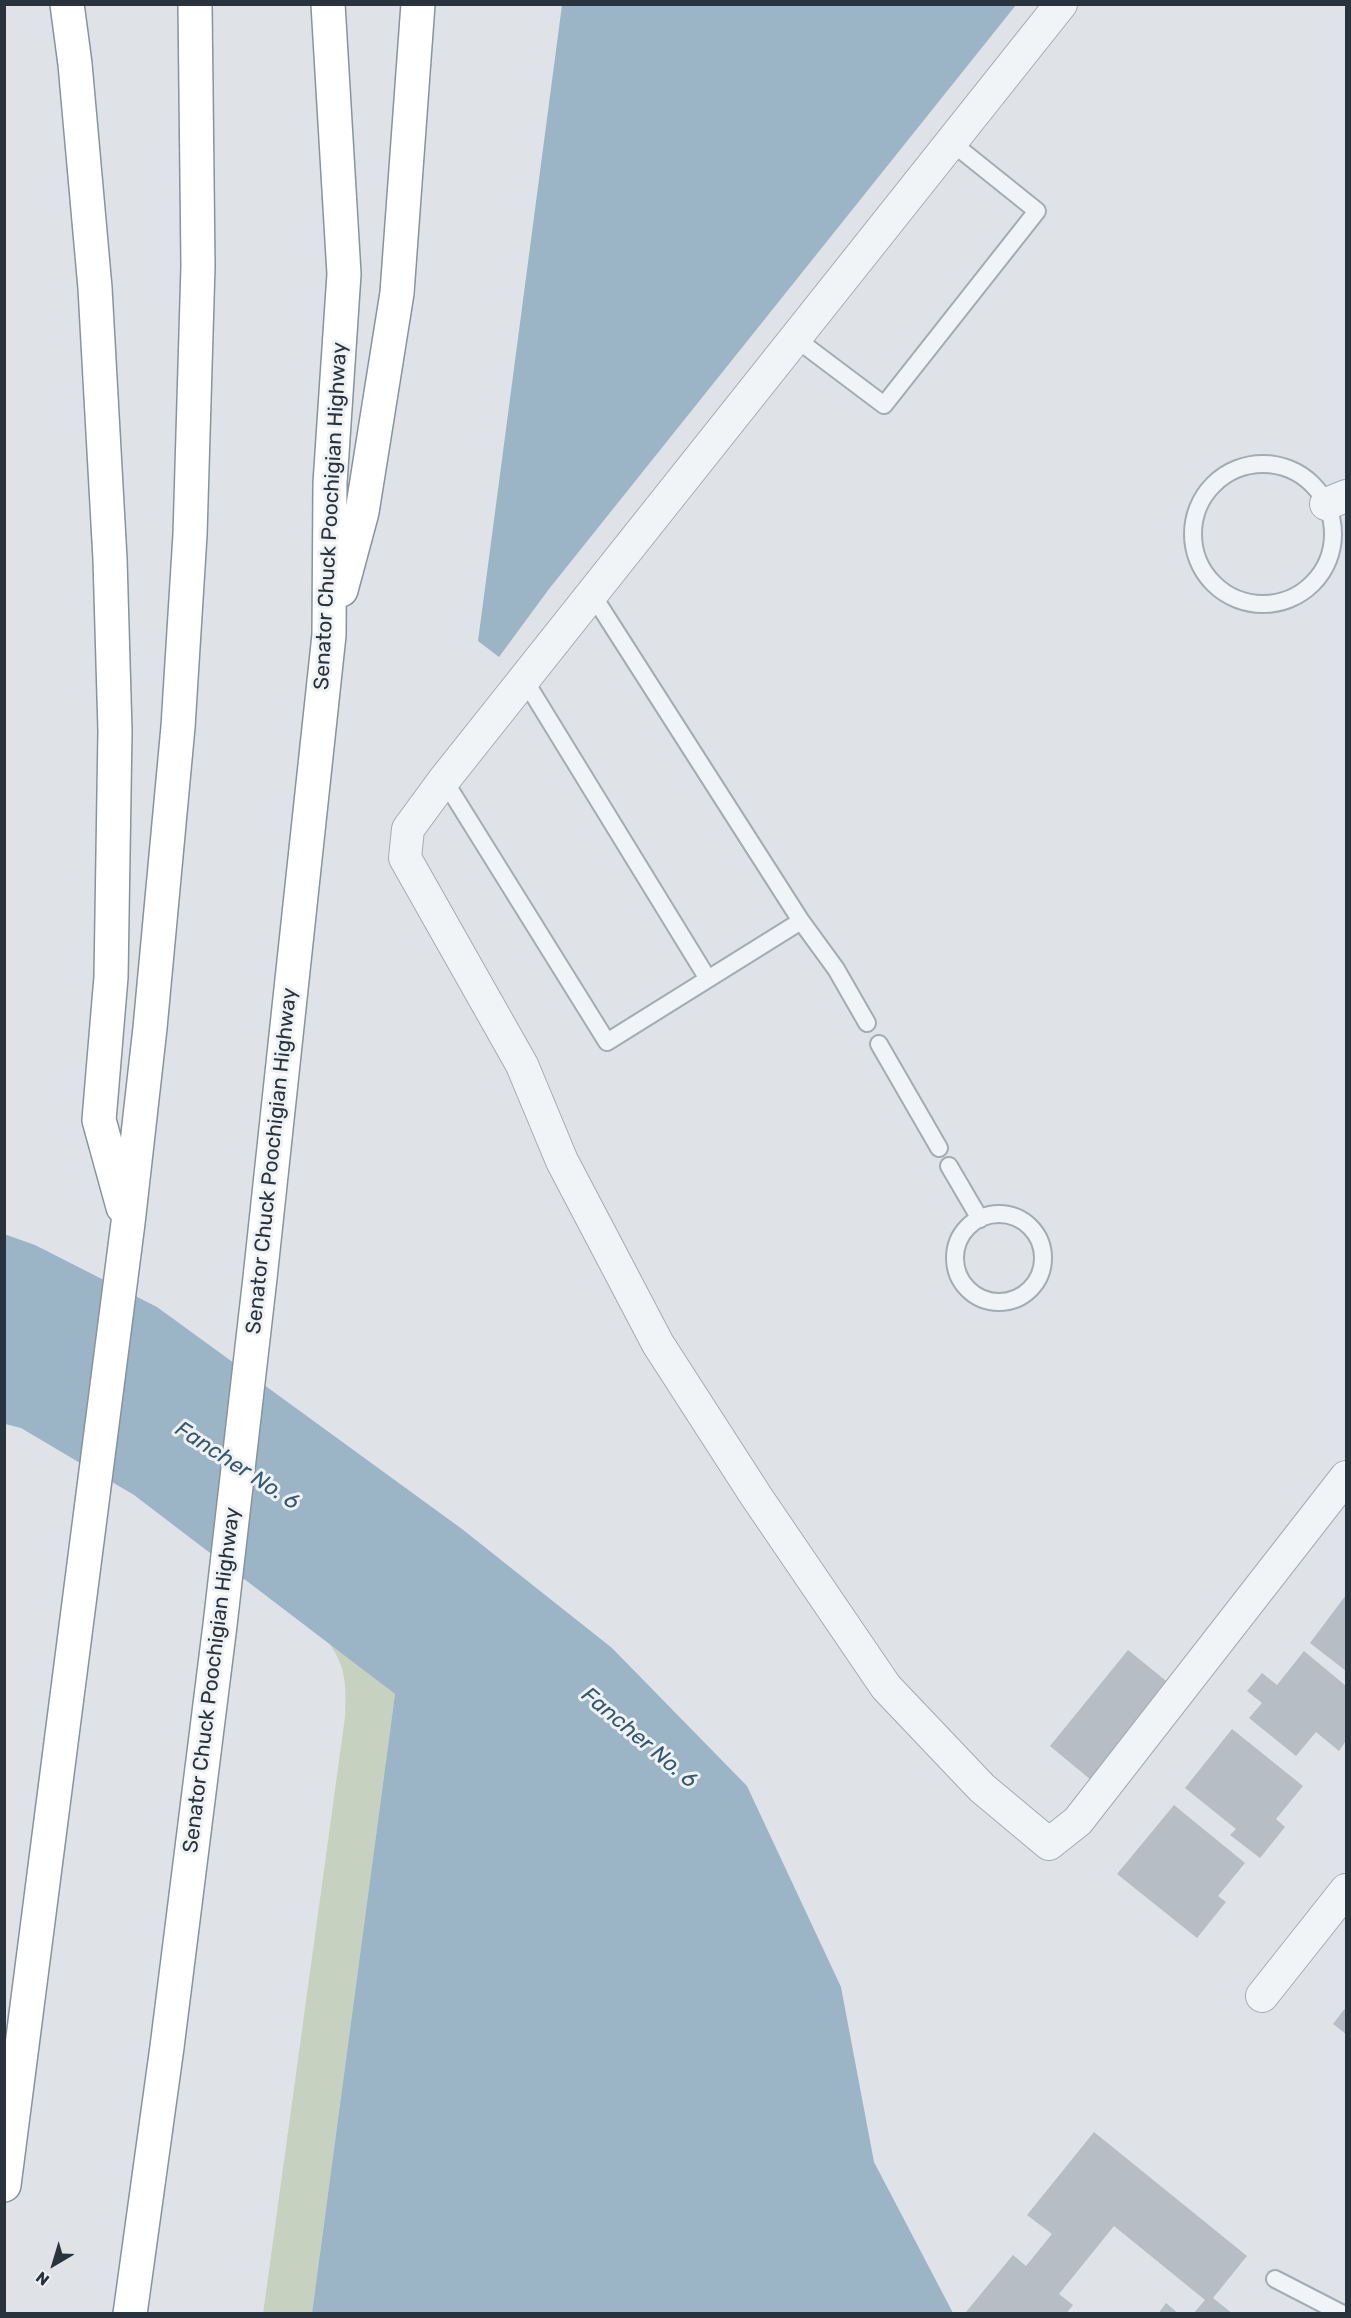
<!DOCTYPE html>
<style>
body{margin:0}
#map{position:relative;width:1351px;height:2318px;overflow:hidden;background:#dfe3e8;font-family:Rubik,sans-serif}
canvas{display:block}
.frame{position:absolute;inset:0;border:6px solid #29333e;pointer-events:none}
.north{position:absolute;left:24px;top:2234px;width:60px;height:60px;-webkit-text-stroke:4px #eef2f5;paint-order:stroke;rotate:218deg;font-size:16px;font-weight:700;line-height:24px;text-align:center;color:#29333e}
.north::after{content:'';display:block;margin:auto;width:21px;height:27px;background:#29333e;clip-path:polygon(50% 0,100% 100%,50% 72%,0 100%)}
</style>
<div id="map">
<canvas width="1351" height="2318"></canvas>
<div class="frame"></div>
<div class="north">N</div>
</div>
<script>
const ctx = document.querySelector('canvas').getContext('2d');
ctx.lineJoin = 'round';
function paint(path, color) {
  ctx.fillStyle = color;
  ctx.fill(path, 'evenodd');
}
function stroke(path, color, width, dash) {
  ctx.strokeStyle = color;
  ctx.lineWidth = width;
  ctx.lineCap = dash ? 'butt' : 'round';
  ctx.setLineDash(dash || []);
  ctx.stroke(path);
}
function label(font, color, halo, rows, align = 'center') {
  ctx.font = font + ' Rubik,sans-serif';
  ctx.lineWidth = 6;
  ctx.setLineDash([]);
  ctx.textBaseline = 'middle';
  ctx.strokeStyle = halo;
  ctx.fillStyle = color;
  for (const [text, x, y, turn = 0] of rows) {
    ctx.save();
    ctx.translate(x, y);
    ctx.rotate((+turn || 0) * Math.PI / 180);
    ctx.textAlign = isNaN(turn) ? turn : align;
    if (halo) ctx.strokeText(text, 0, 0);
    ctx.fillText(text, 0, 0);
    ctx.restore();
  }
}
const green = new Path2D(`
 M329,1643L395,1694L312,2313L263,2314L345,1717C346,1686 347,1669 329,1643Z`);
const water = new Path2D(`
 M562,5H1016L549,589L499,657L478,641Z
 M4,1234L35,1245L157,1307L462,1529L612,1648L747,1786L841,1987L874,2162L953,2313H312L395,1694L134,1495L21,1428L5,1424Z`);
const building = new Path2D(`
 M1346,1595V1671L1310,1643Z
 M1128,1650L1170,1684L1091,1780L1050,1746Z
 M1304,1651L1346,1686V1741L1339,1751L1316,1732L1296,1756L1249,1718L1262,1703L1247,1691L1262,1673L1277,1685Z
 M1232,1729L1303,1786L1276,1819L1285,1827L1260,1858L1230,1835L1236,1829L1185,1788Z
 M1174,1805L1245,1863L1218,1896L1226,1902L1197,1938L1117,1874Z
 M1346,2007V2034L1333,2024Z
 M1094,2132L1247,2256L1213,2298L1233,2314H1193L1205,2300L1114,2226L1059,2294L1073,2305L1066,2314L966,2312L1013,2255L1026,2266L1052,2234L1027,2215Z
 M1166,2303L1179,2314H1158Z`);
const service = new Path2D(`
 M795,338L884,405L1037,211L951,142
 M1193 534a70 70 0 1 1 140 0a70 70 0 1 1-140 0Z
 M592,594L801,921L708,979
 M444,780L607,1042L708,979L524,679
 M801,921L836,969L867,1023
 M879,1044L939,1148
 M949,1166L980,1219
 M955 1258a44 44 0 1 1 88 0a44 44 0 1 1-88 0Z
 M1275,2279L1343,2314`);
const minor = new Path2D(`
 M1061,4L444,780L408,829L405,858L522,1065L562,1161L658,1344L756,1496L886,1687L982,1788L1049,1844L1078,1821L1346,1477
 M1326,504L1346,496
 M1262,1996L1346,1890`);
const motorway = new Path2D(`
 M67,4L75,64L95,288L110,559L115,731L111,977L99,1120L123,1207
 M341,590L362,512L397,293L418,4
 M4,2185L128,1223L150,1028L178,727L190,535L198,266L195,4
 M130,2314L167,2047L220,1625L260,1278L329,635L330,483L344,274L328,4`);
const streetNames = [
 ["Senator Chuck Poochigian Highway",331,516,-87],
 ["Senator Chuck Poochigian Highway",272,1161,-84],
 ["Senator Chuck Poochigian Highway",212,1680,-83]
];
const waterNames = [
 ["Fancher No. 6",237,1466,33],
 ["Fancher No. 6",639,1738,40]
];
paint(green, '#c7d1c0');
paint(water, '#9bb5c6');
paint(building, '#b6bdc4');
stroke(service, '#a5abb2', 20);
stroke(minor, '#a5abb2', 34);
stroke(motorway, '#87939e', 36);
stroke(service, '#f1f4f6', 16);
stroke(minor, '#f1f4f6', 32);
stroke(motorway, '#fff', 33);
label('21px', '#29333e', '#eef2f5', streetNames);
label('italic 22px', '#345670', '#eef2f5', waterNames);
</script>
